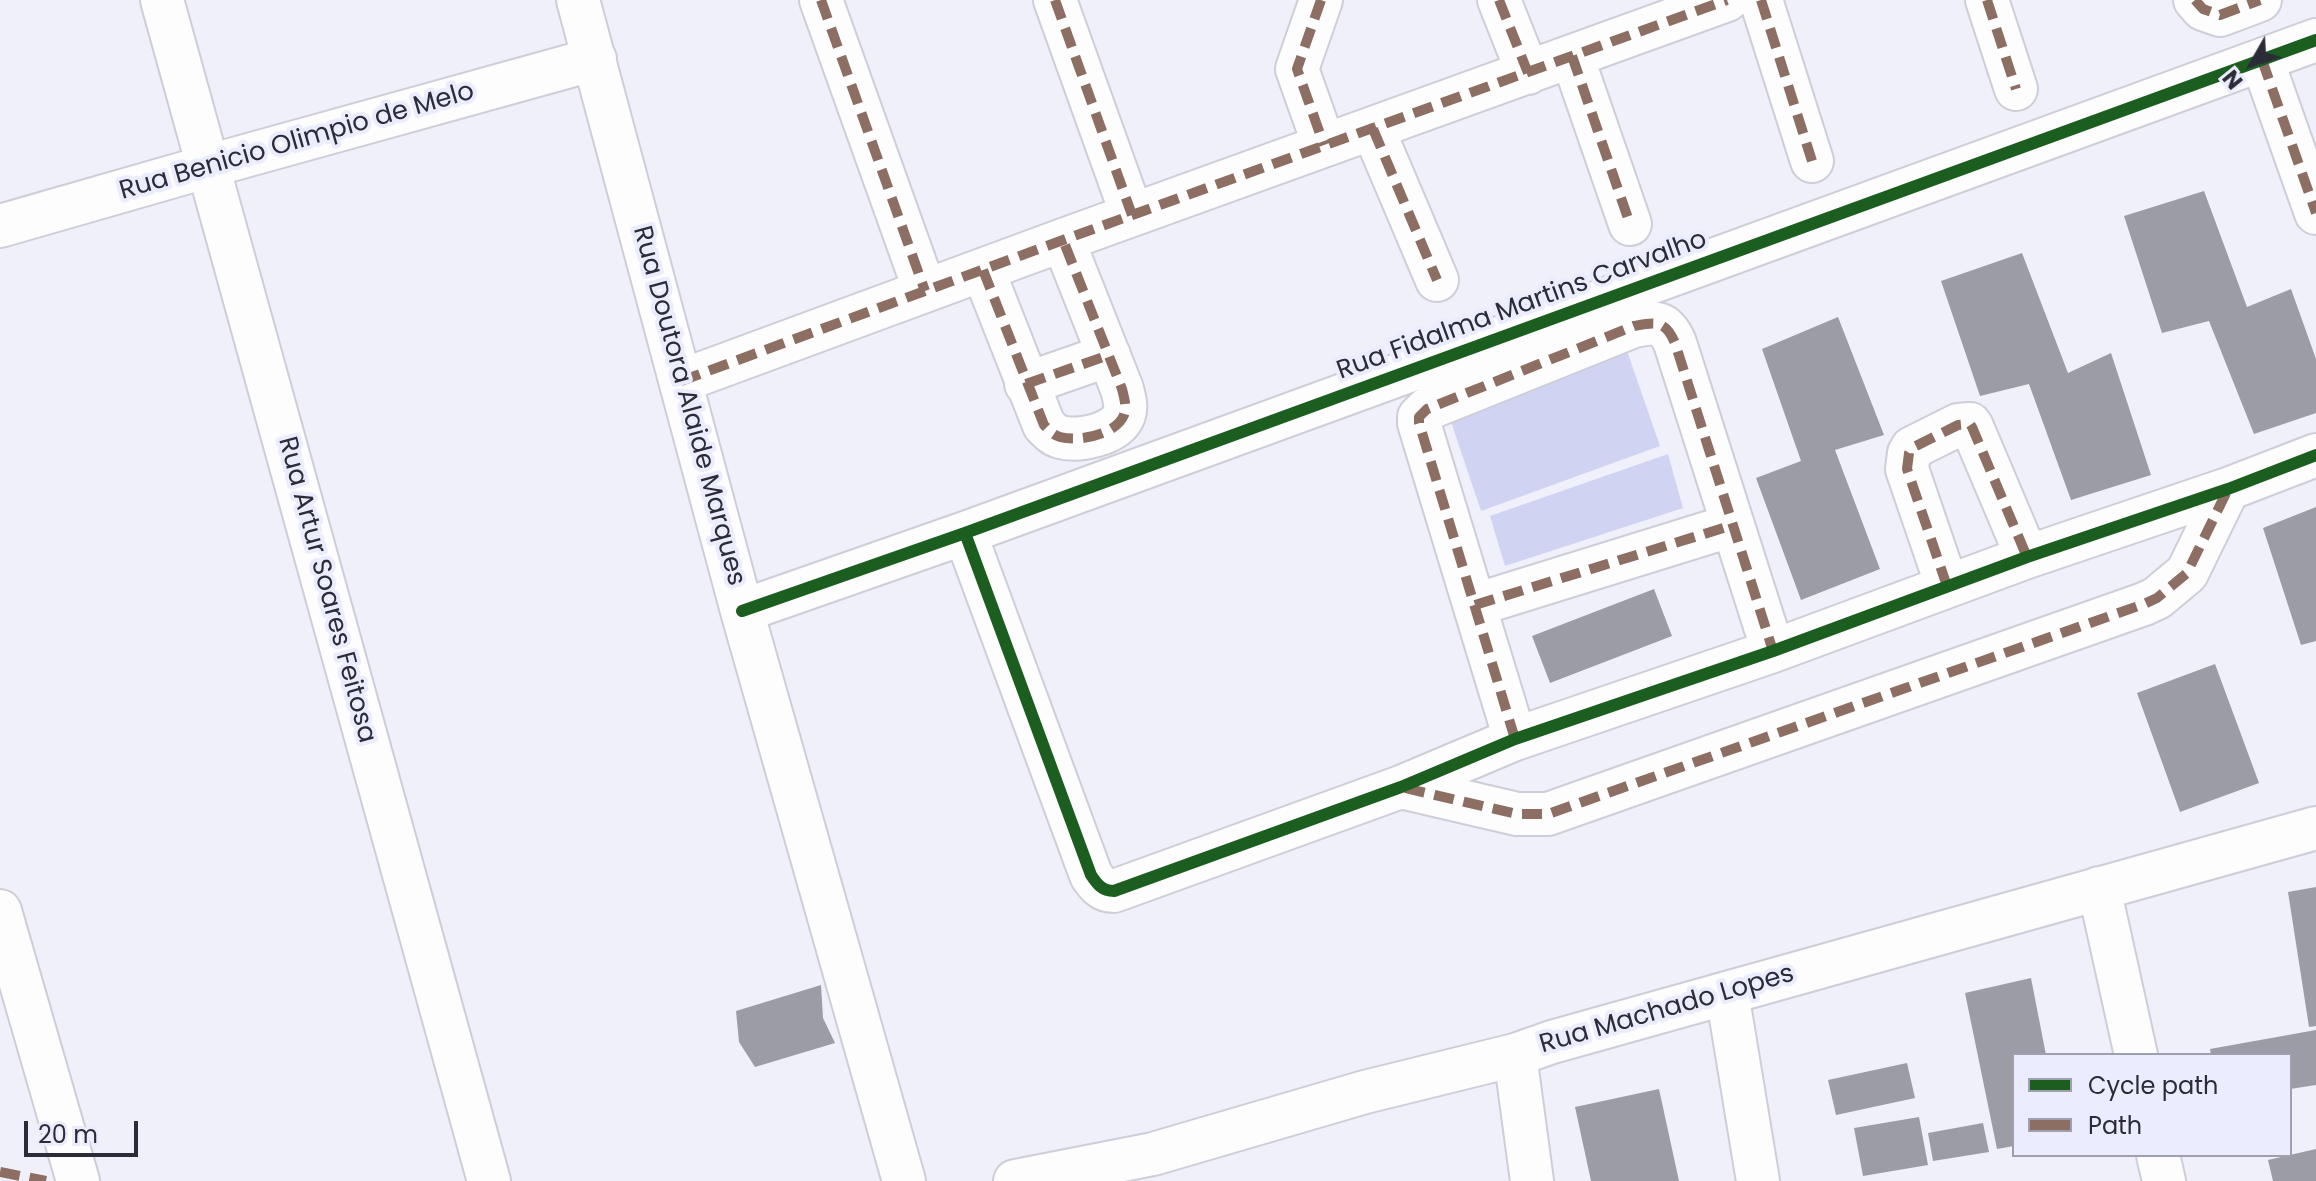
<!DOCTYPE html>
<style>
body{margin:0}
#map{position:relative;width:2316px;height:1181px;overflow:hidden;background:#f0f0fa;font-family:Poppins,sans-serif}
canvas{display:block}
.legend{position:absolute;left:2012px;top:1053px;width:280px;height:104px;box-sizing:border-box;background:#ebedff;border:2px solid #9ea0af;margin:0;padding:10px 14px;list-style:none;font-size:24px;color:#2b2c37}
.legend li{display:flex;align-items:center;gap:16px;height:40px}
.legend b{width:40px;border:2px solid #9ea0af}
.north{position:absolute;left:2212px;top:24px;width:80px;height:80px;-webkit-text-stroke:6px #ebedff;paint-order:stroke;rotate:231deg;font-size:22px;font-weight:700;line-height:32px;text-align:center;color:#2b2c37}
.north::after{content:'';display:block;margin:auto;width:28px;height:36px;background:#2b2c37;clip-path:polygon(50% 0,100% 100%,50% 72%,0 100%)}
.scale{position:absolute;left:24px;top:1121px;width:114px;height:36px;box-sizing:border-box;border:4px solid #2b2c37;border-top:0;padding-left:10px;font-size:24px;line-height:28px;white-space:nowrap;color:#2b2c37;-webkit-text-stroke:6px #ebedff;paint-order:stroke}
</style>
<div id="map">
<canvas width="2316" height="1181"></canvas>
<ul class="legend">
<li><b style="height:10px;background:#1b5e20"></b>Cycle path</li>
<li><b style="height:10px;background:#8d6e63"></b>Path</li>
</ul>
<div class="north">N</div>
<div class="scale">20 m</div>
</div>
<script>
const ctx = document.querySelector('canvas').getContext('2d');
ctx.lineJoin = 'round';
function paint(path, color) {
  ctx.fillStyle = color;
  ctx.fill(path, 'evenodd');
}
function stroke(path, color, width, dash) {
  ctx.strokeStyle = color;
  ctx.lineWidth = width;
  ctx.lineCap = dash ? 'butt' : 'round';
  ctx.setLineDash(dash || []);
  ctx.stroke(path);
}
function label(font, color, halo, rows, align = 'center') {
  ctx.font = font + ' Poppins,sans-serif';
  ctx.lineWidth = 8;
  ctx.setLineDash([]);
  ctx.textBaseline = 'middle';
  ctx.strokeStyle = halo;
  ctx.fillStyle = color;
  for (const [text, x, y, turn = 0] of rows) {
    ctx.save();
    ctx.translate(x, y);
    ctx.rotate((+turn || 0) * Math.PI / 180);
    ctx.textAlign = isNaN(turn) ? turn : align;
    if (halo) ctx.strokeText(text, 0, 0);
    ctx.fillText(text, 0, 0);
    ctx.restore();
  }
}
const green = new Path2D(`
 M1626,348L1660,446L1481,511L1448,413Z
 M1668,454L1683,508L1505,566L1490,516Z`);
const building = new Path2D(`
 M2204,191L2247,307L2291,289L2316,359V413L2254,434L2209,321L2162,333L2124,216Z
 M2022,253L2068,373L2111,353L2151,475L2071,500L2029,384L1980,396L1941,281Z
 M1838,317L1884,435L1835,450L1880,569L1801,600L1756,478L1801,461L1762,349Z
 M2316,507V641L2301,645L2263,528Z
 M1654,589L1672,636L1550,683L1532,636Z
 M2215,664L2259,783L2180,812L2137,693Z
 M2316,887V1026L2309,1027L2288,892Z
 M2031,978L2046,1055H2014V1146L1997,1149L1965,993Z
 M821,985L823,1018L835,1043L755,1067L739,1042L736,1011Z
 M2316,1030V1085L2290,1089V1055H2211L2210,1049Z
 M1907,1063L1915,1098L1836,1115L1828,1080Z
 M1659,1089L1679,1181H1591L1575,1107Z
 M1919,1117L1928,1165L1863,1176L1854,1128Z
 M1983,1123L1989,1152L1933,1161L1928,1133Z
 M2316,1149V1181H2273L2268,1160Z`);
const minor = new Path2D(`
 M162,0L489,1181
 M578,0L742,611L904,1181
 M821,0L925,291
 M1055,0L1132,215
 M1321,0L1297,69L1324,145
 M1499,0L1528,73
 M1761,0L1812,161
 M1987,0L2016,89
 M2195,0L2203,9L2220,15L2260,0
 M1572,56L1630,224
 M2262,60L2316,213
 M1373,129L1437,280
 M0,226L209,166L595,59
 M983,270L1044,425C1049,430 1053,435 1060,437C1078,442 1116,435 1124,415C1127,406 1124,397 1122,389L1063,240
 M681,381L1063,240L1727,0
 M1026,384L1109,355
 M965,533L1091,875C1097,884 1102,891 1114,891L1401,787L1515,739L1773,651L2027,557L2228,489L2316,455
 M1947,586L1907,469L1909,453L1912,448L1958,425L1970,424L1972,427L2027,557
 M1475,605L1733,525
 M742,611L965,533L2316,40
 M1515,739L1419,423V417L1427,409L1634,326C1656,322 1665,320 1675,343L1773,651
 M1401,787L1517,814H1548L2144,604L2157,598L2187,573L2228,489
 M2099,888L2136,1055
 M0,911L78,1181
 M1727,993L1758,1181
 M1515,1055L1532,1181
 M2158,1155L2164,1181
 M1015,1181L1153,1154L1365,1092L1515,1055L1552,1042L2316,828`);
const quiet = new Path2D(`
 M821,0L925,291
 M1055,0L1132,215
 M1321,0L1297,69L1324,145
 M1499,0L1528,73
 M1761,0L1812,161
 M1987,0L2016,89
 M2195,0L2203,9L2220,15L2260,0
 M1572,56L1630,224
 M2262,60L2316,213
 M1373,129L1437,280
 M983,270L1044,425C1049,430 1053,435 1060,437C1078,442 1116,435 1124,415C1127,406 1124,397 1122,389L1063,240
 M681,381L1063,240L1727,0
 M1026,384L1109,355
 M1947,586L1907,469L1909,453L1912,448L1958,425L1970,424L1972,427L2027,557
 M1475,605L1733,525
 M1515,739L1419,423V417L1427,409L1634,326C1656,322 1665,320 1675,343L1773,651
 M1405,788L1517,814H1548L2144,604L2157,598L2187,573L2228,489
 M0,1172L46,1181`);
const cycleway = new Path2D(`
 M965,533L1091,875C1097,884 1102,891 1114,891L1401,787L1515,739L1773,651L2027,557L2228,489L2316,455
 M742,611L965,533L2316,40`);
const streetNames = [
 ["Rua Benicio Olimpio de Melo",297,142,-16],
 ["Rua Fidalma Martins Carvalho",1522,306,-20],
 ["Rua Doutora Alaide Marques",688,406,75],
 ["Rua Artur Soares Feitosa",326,590,75],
 ["Rua Machado Lopes",1667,1010,-16]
];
paint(green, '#d1d3f3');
paint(building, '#9c9ca6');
stroke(minor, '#cdced8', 46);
stroke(minor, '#fdfdfe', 42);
stroke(quiet, '#8d6e63', 10, [20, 10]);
stroke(cycleway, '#1b5e20', 12);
label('26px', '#2b2c37', '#ebedff', streetNames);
</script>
